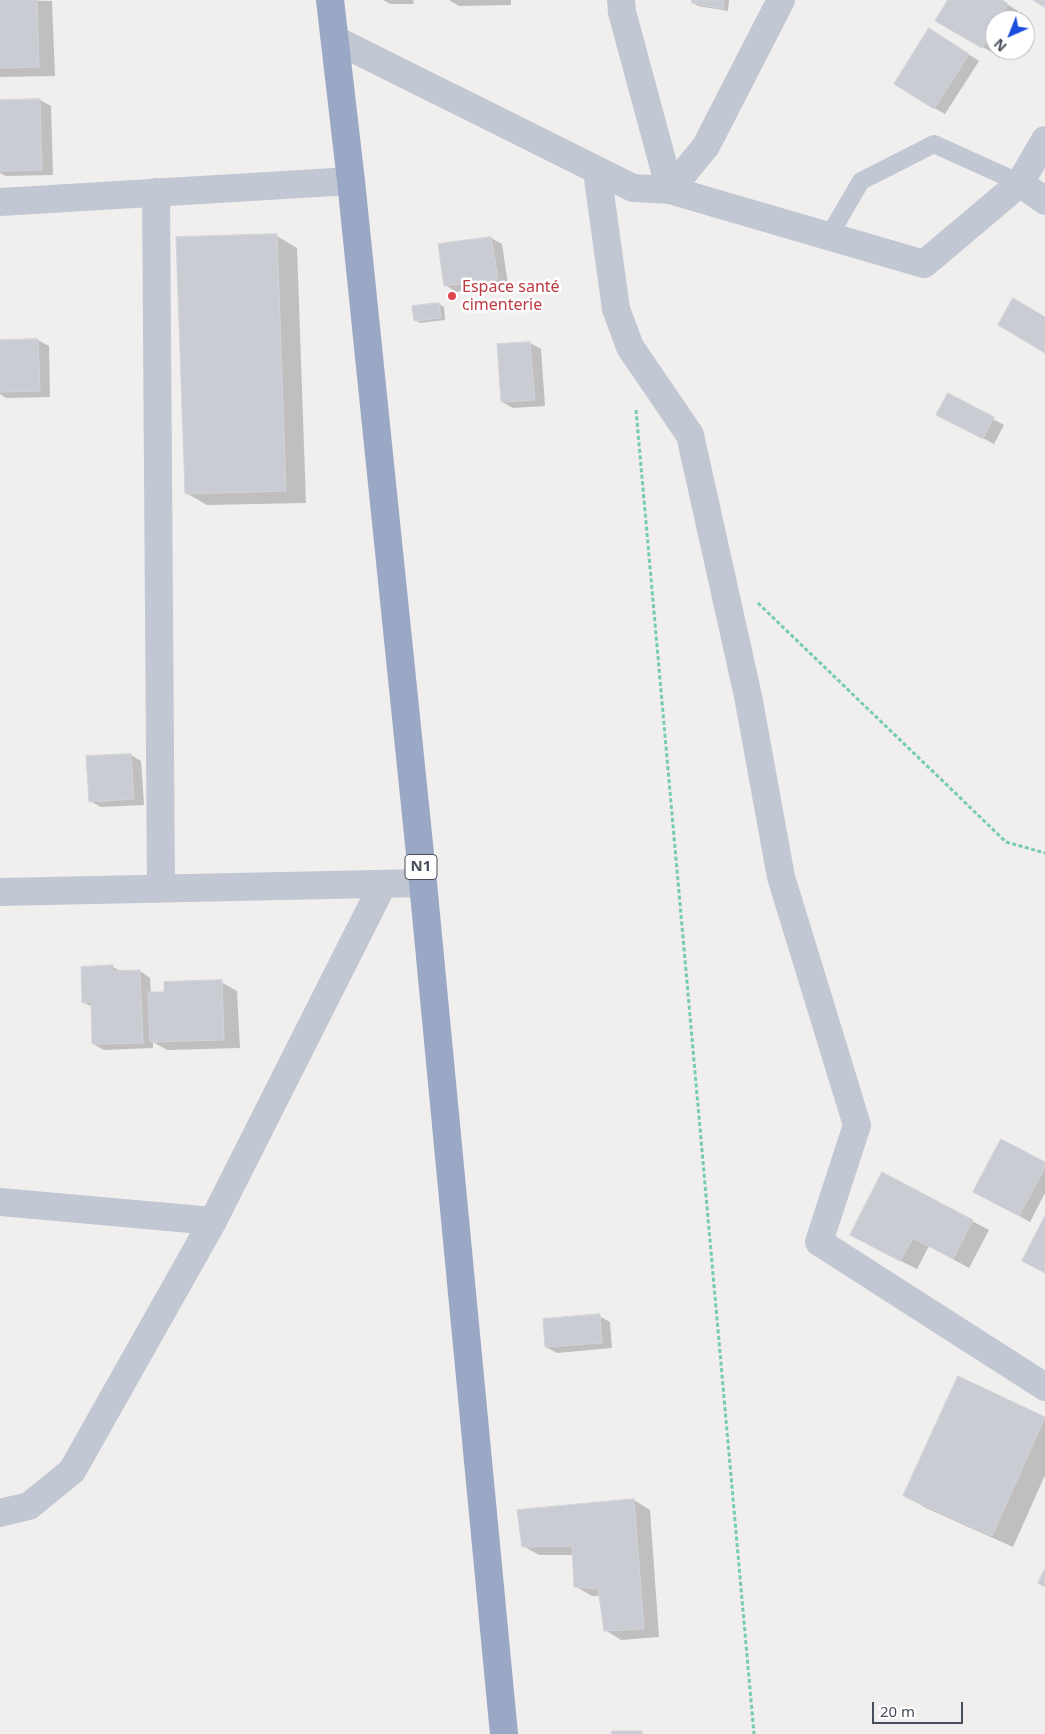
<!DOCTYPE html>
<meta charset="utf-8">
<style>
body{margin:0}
#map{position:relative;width:1045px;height:1734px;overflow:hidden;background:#f1eeee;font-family:"Noto Sans",sans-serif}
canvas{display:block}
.north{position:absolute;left:985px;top:10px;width:50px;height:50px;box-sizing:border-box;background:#fff;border:1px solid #b5b8bd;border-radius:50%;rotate:224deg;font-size:14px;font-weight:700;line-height:20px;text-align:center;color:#464d5b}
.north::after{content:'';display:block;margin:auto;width:18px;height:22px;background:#1b4cde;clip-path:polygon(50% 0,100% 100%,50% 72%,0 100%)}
.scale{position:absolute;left:872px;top:1702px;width:91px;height:22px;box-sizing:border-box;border:2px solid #464d5b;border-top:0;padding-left:6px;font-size:15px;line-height:18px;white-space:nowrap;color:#464d5b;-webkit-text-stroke:4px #fff;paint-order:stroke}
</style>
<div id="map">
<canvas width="1045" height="1734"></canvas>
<div class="north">N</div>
<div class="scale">20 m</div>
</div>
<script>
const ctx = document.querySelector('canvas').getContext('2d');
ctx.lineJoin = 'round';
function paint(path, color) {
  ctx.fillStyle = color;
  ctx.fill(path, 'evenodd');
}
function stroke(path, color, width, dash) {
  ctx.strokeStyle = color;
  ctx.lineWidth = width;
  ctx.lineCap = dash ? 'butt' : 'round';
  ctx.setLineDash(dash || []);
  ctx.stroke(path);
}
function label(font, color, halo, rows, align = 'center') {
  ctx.font = font + ' "Noto Sans",sans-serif';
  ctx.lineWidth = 5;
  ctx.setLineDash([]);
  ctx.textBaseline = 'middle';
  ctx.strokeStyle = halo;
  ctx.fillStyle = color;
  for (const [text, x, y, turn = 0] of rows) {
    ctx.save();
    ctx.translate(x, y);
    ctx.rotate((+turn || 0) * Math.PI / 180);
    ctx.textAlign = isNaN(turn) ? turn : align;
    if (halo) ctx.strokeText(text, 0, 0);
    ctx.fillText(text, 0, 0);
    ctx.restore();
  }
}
const shadow = new Path2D(`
 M0,0L52,1L55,76L0,77Z
 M383,0H413L414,4H390Z
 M449,0H511V5L459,6Z
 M694,0H729L728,11L698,6L693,3Z
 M949,0H1000L1018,11L1012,20H995V50L993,53L937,20Z
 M940,36L979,61L945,114L934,108Z
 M40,100L51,106L53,175L6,176L0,173V101Z
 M277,236L297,248L306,503L207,505L186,493Z
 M491,238L502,244L508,284L456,292L445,285Z
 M439,304L444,307L445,320L420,323L415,320Z
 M38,340L49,346L50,397L6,398L0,394V341Z
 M530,343L541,349L545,406L513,408L502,402Z
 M948,395L1004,425L994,444L949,420Z
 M131,755L141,761L144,805L101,807L90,801Z
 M113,967L122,972L140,971L150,978L151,993H166L221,982L237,991L240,1048L167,1050L153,1042V1048L104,1050L93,1044L92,1007L83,1002L82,968Z
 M1045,1164V1193L1030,1222L985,1197Z
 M883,1174L989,1230L969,1268L929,1246L917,1269L867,1244Z
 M599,1316L610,1322L612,1348L557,1353L546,1347Z
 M959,1378L1045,1418V1475L1013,1547L926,1508L905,1496Z
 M634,1500L650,1510L659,1637L621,1640L605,1630L600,1596H592L575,1586L573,1555H539L523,1546Z`);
const building = new Path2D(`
 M0,0H37L39,67L0,68Z
 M692,0H724L723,9L692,3Z
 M948,0H1002L1008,4L998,20H995V26L982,48L935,21Z
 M1033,0H1045V7Z
 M929,28L969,54L934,109L894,84Z
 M40,99L42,170L0,171V100Z
 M277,234L286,491L185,494L176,237Z
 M491,237L498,279L444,286L438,244Z
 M1013,298L1045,317V353L998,325Z
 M439,303L441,318L414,321L412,306Z
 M38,339L40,391L0,392V340Z
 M530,342L535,400L501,402L497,344Z
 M948,393L994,417L983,439L936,415Z
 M131,754L134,799L89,802L86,756Z
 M113,965V971L140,970L143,1043L92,1044L91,1002L82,1003L81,967Z
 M222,980L224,1040L150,1042L148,992H164V982Z
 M1001,1139L1045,1162V1167L1019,1216L973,1192Z
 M882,1172L973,1220L953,1259L913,1238L900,1261L850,1235Z
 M1045,1216V1273L1022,1261Z
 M600,1314L602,1343L545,1347L543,1319Z
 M958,1376L1045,1417L992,1536L903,1496Z
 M634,1499L644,1629L604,1631L598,1589L574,1587L572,1546L522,1547L517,1510Z
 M1045,1569V1587L1038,1583Z
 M612,1731H642V1734H612Z`);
const path = new Path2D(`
 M636,410L754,1734
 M758,603L1006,842L1045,853`);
const service = new Path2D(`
 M829,236L861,181L934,144L1020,183`);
const minor = new Path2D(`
 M621,0L622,12L670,190L924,264L1020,183L1045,140
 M336,40L633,188L670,190L706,146L781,0
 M597,171L616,309L630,347L690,435L748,696L781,877L857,1125L819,1242L1045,1387
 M1020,183L1045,201
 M156,192L161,889
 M0,202L351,181
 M0,892L423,883
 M0,1202L213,1221
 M0,1513L29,1506L72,1471L213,1221L383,884`);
const trunk = new Path2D(`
 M330,0L351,181L423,883L504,1734`);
const markers = [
 [452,296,5,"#e0444e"]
];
const shields = [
 [421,867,32]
];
const shieldNames = [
 ["N1",421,867]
];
const healthNames = [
 ["Espace santé",462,287],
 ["cimenterie",462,305]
];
paint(shadow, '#0003');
paint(building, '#caccd4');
stroke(building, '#d2d3d9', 1);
stroke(path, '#75ccb1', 3, [4, 2.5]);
stroke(service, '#c1c7d3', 18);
stroke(minor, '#c1c7d3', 28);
stroke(trunk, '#9aa7c5', 28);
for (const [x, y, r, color] of markers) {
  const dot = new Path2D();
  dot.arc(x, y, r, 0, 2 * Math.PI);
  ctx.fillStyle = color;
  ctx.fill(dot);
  stroke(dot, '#fff', 2);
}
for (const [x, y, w] of shields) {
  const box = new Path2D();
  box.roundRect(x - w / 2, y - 12.5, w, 25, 4);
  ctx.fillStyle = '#fff';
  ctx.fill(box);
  stroke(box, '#464d5b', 1);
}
label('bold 15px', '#464d5b', null, shieldNames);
label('16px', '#be3a42', '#fff', healthNames, 'left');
</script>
